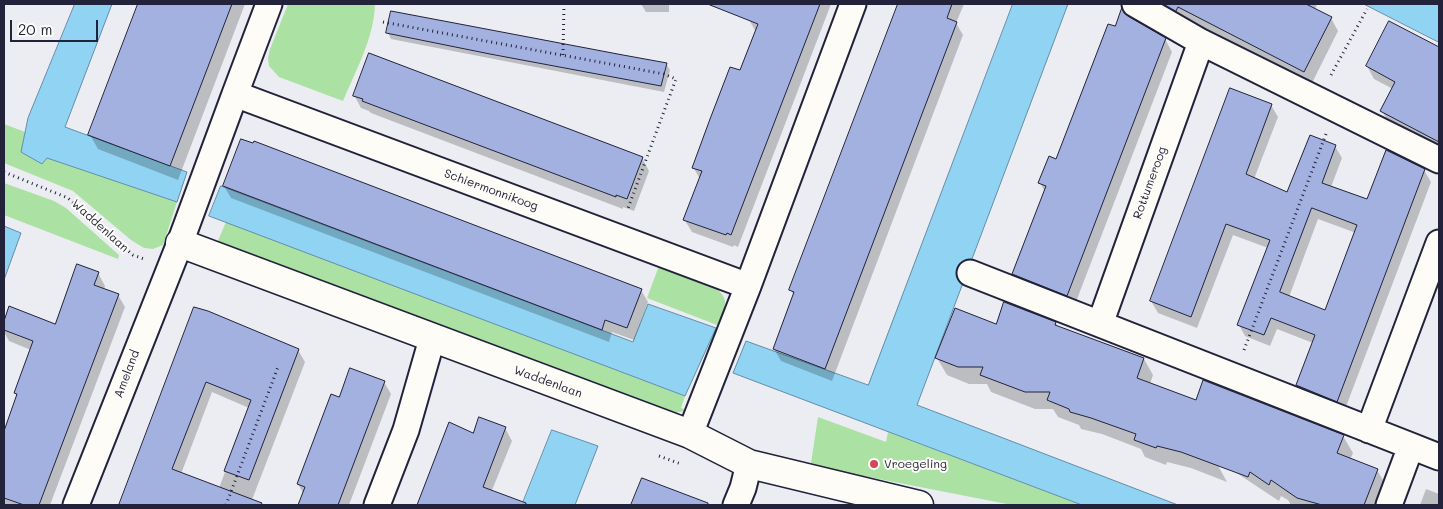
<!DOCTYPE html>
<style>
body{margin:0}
#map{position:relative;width:1443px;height:509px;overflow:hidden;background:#ebedf2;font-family:Mali,sans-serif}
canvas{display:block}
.frame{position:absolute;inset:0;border:5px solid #22223b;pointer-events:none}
.scale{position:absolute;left:10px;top:20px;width:88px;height:22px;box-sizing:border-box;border:2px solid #22223b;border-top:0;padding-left:6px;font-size:15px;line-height:18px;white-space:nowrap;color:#22223b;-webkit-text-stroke:4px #fdfcf7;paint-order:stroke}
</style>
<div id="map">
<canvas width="1443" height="509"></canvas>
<div class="frame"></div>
<div class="scale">20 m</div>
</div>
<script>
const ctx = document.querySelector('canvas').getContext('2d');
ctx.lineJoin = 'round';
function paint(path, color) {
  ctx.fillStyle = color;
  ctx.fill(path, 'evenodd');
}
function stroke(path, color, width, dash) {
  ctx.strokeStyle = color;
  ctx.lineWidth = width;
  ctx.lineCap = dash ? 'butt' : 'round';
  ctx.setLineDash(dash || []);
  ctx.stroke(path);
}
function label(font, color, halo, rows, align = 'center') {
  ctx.font = font + ' Mali,sans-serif';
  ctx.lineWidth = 4;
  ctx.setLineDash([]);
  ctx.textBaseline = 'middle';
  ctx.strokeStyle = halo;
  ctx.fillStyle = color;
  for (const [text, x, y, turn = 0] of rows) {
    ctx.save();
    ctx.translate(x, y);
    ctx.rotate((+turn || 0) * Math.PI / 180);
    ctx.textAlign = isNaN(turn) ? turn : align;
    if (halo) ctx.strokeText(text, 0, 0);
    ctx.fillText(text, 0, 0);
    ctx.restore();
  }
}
const green = new Path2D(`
 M288,4H375C374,38 356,70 343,101L279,77L269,66L268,58L270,49Z
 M4,124L25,132L21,152L42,164L47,158L177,202L163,245L153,249L144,248L131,240L73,191L4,163Z
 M4,183L54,201L66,208L119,255L118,259L4,215Z
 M226,222L685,396L681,408L688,411L669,413L217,243Z
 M659,266C675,271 724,282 725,302C725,310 720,318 717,325L647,298Z
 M818,417L886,442L888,432L1082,505H1012L833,470L811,463Z`);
const water = new Path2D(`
 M75,4H112L65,127L187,172L177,202L47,158L42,164L21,152L28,118Z
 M1013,4H1068L917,405L1178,505H1082L733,373L746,341L868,385Z
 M1364,4H1439V42Z
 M221,186L633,342L648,304L716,328L685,396L209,216Z
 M4,226L21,233L4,280Z
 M552,430L598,446L575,505H522Z`);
const shadow = new Path2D(`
 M139,4H245L178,180L98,149L90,135Z
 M641,4H669V12H646Z
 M755,4H831L738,247L734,245L733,247L692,232L684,219L700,179L693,167L741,72L756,32L749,20Z
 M899,4H964L956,23L963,35L832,381L781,361L774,349L794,296L791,290Z
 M1150,4H1317L1315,10L1331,18L1338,31L1312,83L1185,19Z
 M1127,17L1165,39L1172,52L1074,307L1021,287L1014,274L1045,192L1040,183L1056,160L1115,28Z
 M1390,23L1439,49V149L1389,123L1382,111L1393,89L1374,79L1367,66Z
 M388,33L666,64L670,70L664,92L391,39Z
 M354,95L642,158L649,171L634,211L623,207V209L371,113L369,111L361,108Z
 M1271,105L1278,117L1254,179L1288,194L1335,146L1342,158L1331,187L1367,201L1424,170L1431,182L1344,412L1304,397L1297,385L1313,343L1277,329L1270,346L1245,336L1239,325L1268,248L1233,235L1197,328L1158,313L1151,301ZM1318,219L1356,233L1325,312L1289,297Z
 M224,186L641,290L648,302L634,340L612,332L609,342L231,198Z
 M98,273L105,286L104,290L118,295L125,307L50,505H4V434L18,397L15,393L31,350L9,341L4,332V324L10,308L56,326Z
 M1005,303L1056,323L1058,327L1144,359L1153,375L1150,384L1196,402L1343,436L1353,453L1350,460L1377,470L1387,487L1380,505H1291L1288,500L1281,496L1279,501L1214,458L1227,482L1191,468L1167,462L1166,465L1145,457L1141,449L1102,434L1081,429L1079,425L1058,417L1053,409H1035L991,392L987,384H969L947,375L937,358L997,326Z
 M195,309L298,350L305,362L250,505H120ZM212,392L249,408L219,488L181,474Z
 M384,382L391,394L349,505H299L303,493L298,484L340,399Z
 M450,423L474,435L505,428L512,441L486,505H418Z
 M642,479L698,500L701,505H632Z
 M1426,489L1439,494V505H1420Z`);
const building = new Path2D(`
 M138,4H232L170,166L88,135Z
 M711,4H820L731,235L727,233L726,235L683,220L702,171L692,168L710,119L730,67L740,70L758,24L710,5Z
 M898,4H952L947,18L957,22L825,369L773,349L794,292L789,290Z
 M1163,4H1306L1332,17L1304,72L1178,7L1176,11Z
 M1122,8L1128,16L1166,38L1067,296L1012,274L1046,186L1038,183L1049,156L1056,159L1108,24L1115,26Z
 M391,11L623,55L667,63L661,86L490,54L386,33Z
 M1389,21L1439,47V142L1380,111L1395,82L1366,66Z
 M369,53L643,157L627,199L616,195V197L571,180L362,101L363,99L353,96Z
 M1230,88L1272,104L1246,174L1287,192L1310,135L1336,145L1322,183L1367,199L1386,150L1425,169L1337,402L1296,385L1315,335L1271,318L1264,335L1237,325L1270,240L1226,224L1191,317L1150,301ZM1312,208L1357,225L1325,310L1280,292Z
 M241,139L253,143L254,141L642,289L627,328L605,320L602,330L223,186Z
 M77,264L99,272L94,285L119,294L39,505H24L4,498V431L17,394L14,393L33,341L4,330V321L9,306L55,324Z
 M1004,302L1056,322L1055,325L1144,358L1137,378L1196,400L1203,380L1344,435L1337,453L1378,469L1364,505H1322L1297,498L1271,480L1269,485L1250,472L1248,477L1181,452L1157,446L1156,448L1134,440L1136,434L1091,418L1070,412L1069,409L1047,400L1050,392H1025L980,375L983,367H958L935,358L955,308L996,324Z
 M194,307L208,311L299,349L249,480L224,471L251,400L206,382L172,469L262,503L261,505H119Z
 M350,368L385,381L338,505H298L305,487L297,484L331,394L339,397Z
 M479,417L506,427L483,487L526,503V505H417L449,422L473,433Z
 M642,478L708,503V505H631Z`);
const path = new Path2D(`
 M383,22L664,74L676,79L627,211
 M563,55L564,4
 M1331,75L1367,9
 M4,172L68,198L133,255L144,259
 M1244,350L1326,134
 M659,456L681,464
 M226,505L278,367`);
const street = new Path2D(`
 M1135,4L1201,42L1439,160
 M235,94L269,4
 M970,273L1411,446L1389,505
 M1100,324L1201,42
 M1369,430L1439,243
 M690,434L748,286L853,4
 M1411,446L1439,457
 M76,505L180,243L235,94L748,286
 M377,505L406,430L432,339
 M736,505L743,488L749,464`);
const secondary = new Path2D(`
 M180,243L690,434L749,464L919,505`);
const markers = [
 [874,464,5,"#d1495b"]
];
const streetNames = [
 ["Rottumeroog",1150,183,-70],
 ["Schiermonnikoog",491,190,20],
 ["Waddenlaan",100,226,42],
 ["Ameland",127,374,-69],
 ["Waddenlaan",548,382,20]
];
const poiNames = [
 ["Vroegeling",884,464]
];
paint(green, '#abe1a3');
paint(water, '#90d3f2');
stroke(water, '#648ca9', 1);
paint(shadow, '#0003');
paint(building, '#a2b1e0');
stroke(building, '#22223b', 1);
stroke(street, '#22223b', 29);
stroke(secondary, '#22223b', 31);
stroke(path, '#22223b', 3, [1, 4]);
stroke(street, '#fdfcf7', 25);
stroke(secondary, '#fdfcf7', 28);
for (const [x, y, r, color] of markers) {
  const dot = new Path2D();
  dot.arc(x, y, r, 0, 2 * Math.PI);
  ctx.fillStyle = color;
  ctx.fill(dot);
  stroke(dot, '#fdfcf7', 2);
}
label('12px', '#22223b', '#fdfcf7', streetNames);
label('12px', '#22223b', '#fdfcf7', poiNames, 'left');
</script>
